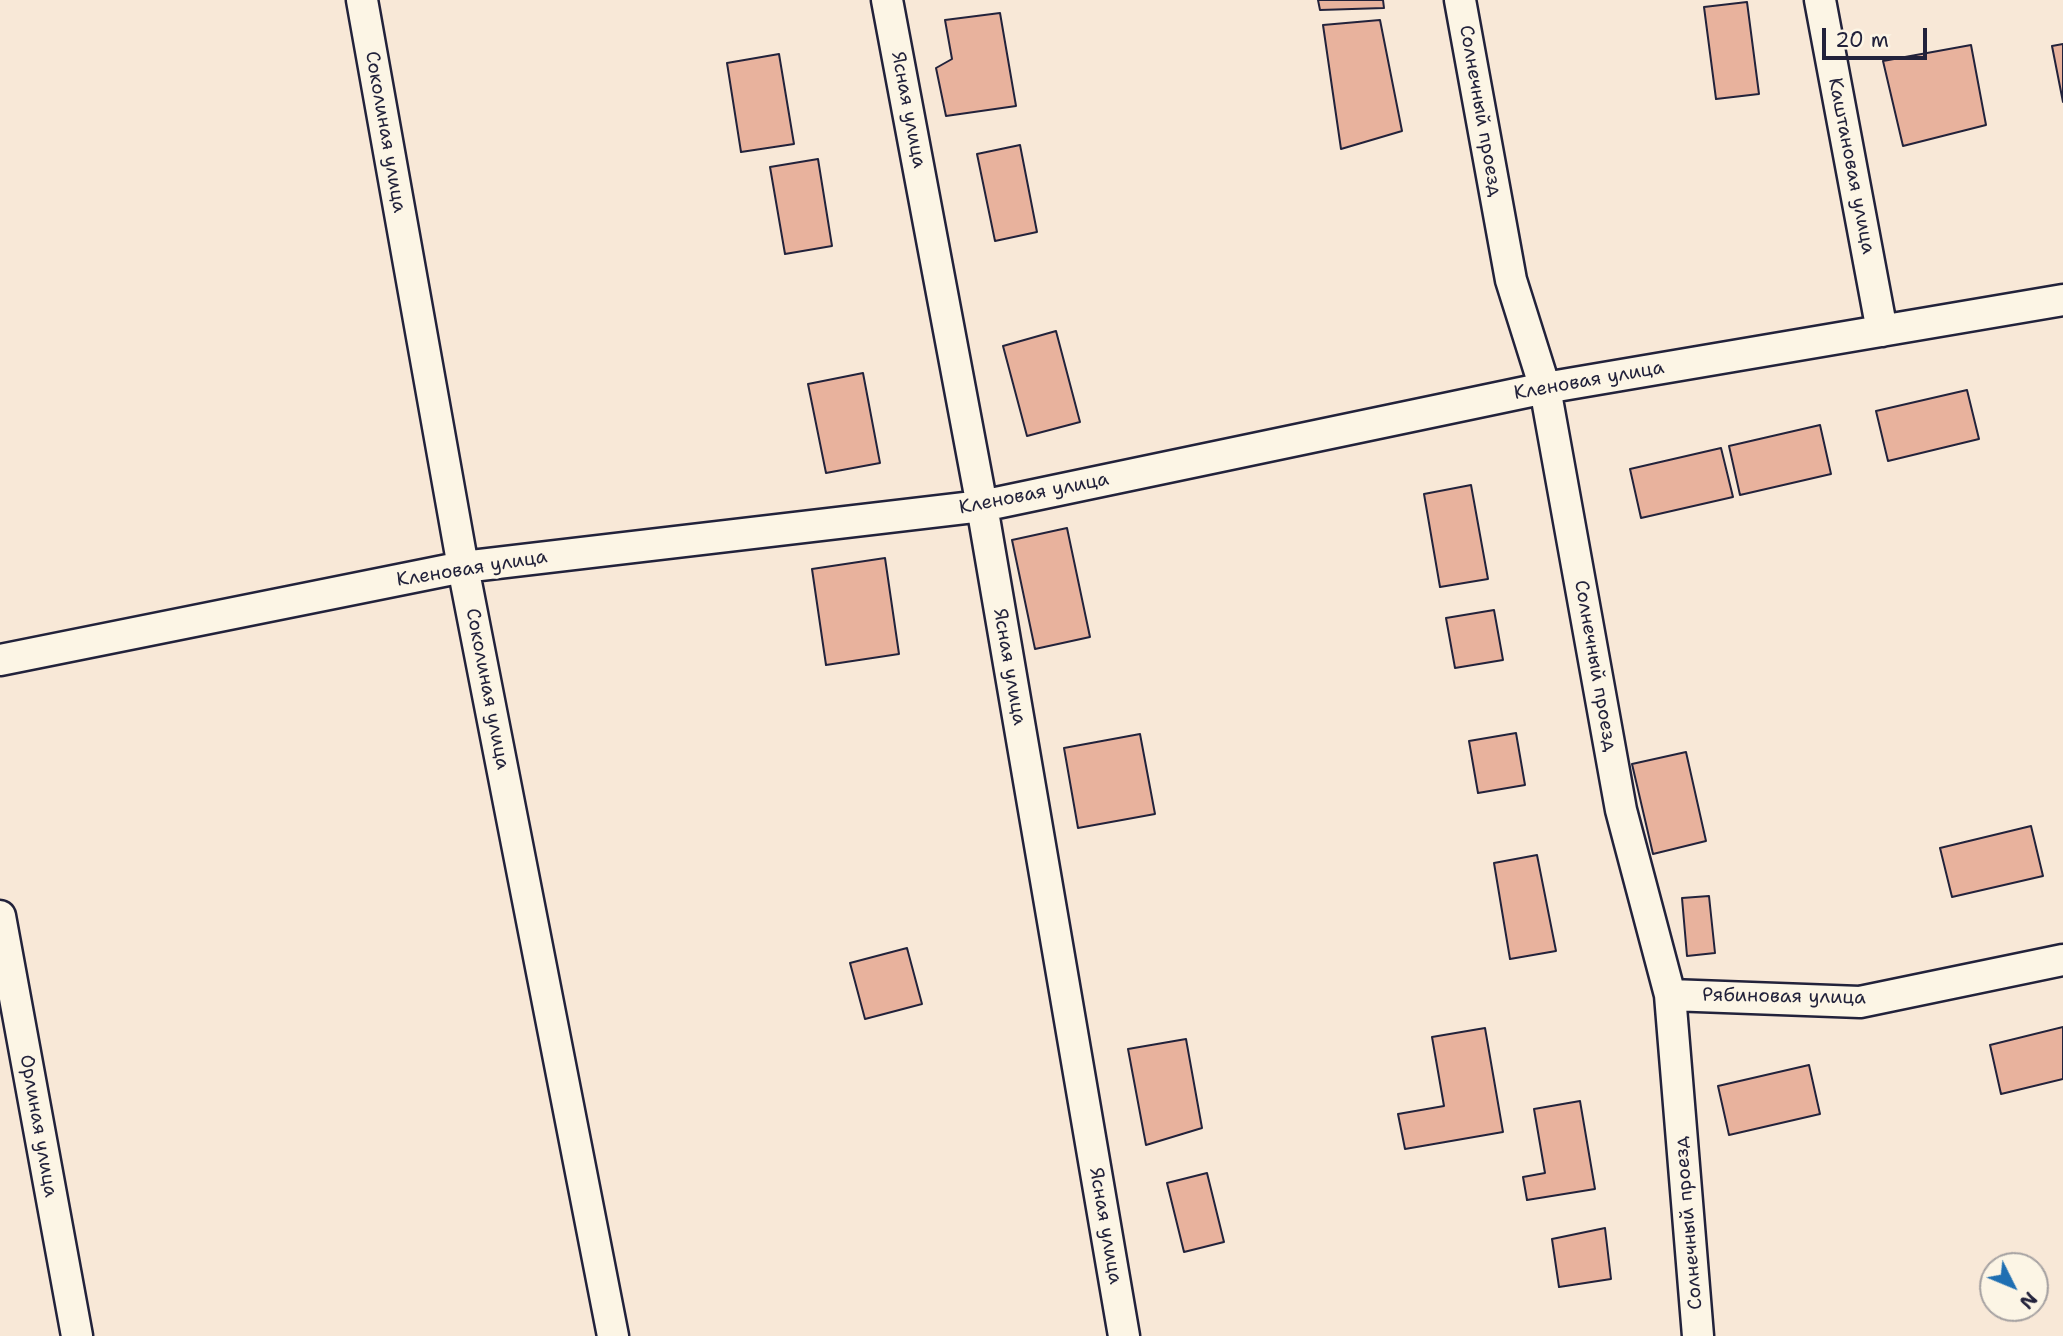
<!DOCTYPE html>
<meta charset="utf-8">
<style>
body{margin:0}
#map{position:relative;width:2063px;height:1336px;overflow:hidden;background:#f8e8d7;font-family:"Shantell Sans",sans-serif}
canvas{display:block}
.north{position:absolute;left:1979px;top:1252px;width:70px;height:70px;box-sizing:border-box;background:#fcf5e5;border:2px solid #a5a1a1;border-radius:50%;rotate:133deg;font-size:19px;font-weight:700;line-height:28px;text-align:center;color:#22223b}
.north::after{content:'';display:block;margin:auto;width:24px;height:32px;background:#1f6fb2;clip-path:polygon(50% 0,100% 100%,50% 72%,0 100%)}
.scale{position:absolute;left:1822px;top:28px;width:105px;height:32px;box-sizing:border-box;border:4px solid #22223b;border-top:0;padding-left:9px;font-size:21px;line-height:24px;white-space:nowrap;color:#22223b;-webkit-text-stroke:5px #fcf5e5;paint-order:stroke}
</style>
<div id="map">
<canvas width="2063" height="1336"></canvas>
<div class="north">N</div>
<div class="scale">20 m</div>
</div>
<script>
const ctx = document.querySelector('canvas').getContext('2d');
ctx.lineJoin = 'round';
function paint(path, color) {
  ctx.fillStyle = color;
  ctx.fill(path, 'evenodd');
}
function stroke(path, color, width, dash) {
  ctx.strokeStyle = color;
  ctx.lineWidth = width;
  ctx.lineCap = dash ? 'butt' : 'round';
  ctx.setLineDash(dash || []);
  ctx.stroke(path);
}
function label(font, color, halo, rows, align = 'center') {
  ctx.font = font + ' "Shantell Sans",sans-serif';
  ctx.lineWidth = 7;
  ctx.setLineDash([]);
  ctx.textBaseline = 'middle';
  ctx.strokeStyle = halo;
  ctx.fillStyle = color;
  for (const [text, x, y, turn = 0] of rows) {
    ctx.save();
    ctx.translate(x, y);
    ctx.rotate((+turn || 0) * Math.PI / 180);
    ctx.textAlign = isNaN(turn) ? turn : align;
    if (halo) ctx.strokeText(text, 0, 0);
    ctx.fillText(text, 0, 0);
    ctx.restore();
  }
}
const building = new Path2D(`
 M1318,0H1383L1384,8L1320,10Z
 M1747,2L1759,94L1716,99L1704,7Z
 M1000,13L1016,106L946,116L936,68L952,59L945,20Z
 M1380,20L1402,131L1341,149L1323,25Z
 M2063,44V102L2052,46Z
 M1971,45L1986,125L1903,146L1883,61Z
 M779,54L794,144L741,152L727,63Z
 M1020,145L1037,232L995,241L977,154Z
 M818,159L832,246L785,254L770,167Z
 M1056,331L1080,422L1027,436L1003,346Z
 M863,373L880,463L826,473L808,384Z
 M1967,390L1979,439L1888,461L1876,411Z
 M1820,425L1831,474L1740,495L1729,446Z
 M1721,448L1733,497L1641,518L1630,469Z
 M1471,485L1488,579L1440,587L1424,494Z
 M1067,528L1090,637L1035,649L1012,540Z
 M885,558L899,654L826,665L812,569Z
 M1494,610L1503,660L1455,668L1446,618Z
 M1516,733L1525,785L1478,793L1469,741Z
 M1140,734L1155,814L1078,828L1064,748Z
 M1686,752L1706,841L1653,854L1632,764Z
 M2031,826L2043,876L1952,897L1940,848Z
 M1537,855L1556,951L1510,959L1494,863Z
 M1709,896L1715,953L1687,956L1682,898Z
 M907,948L922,1004L865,1019L850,963Z
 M2063,1027V1079L2001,1094L1990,1045Z
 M1485,1028L1503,1132L1405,1149L1398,1114L1444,1106L1432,1037Z
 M1186,1039L1202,1128L1146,1145L1128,1049Z
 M1809,1065L1820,1114L1729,1135L1718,1086Z
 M1580,1101L1595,1189L1527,1200L1523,1177L1545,1173L1534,1109Z
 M1207,1173L1224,1242L1184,1252L1167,1183Z
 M1605,1228L1611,1279L1559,1287L1552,1239Z`);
const street = new Path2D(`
 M362,0L463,567L613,1336
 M887,0L982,506L1124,1336
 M1460,0L1511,280L1545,388L1621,810L1670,995L1698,1336
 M1820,0L1882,331
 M0,660L463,567L982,506L1545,388L2063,300
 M0,916L77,1336
 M1670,995L1860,1002L2063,960`);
const streetNames = [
 ["Ясная улица",908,110,79],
 ["Солнечный проезд",1480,111,80],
 ["Соколиная улица",385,132,80],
 ["Каштановая улица",1851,166,79],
 ["Кленовая улица",1589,381,-10],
 ["Кленовая улица",1034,494,-11],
 ["Кленовая улица",472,569,-9],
 ["Солнечный проезд",1595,666,80],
 ["Ясная улица",1009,667,80],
 ["Соколиная улица",487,689,79],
 ["Рябиновая улица",1784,997,1],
 ["Орлиная улица",38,1126,80],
 ["Солнечный проезд",1689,1223,-95],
 ["Ясная улица",1105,1226,80]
];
paint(building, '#e8b29d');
stroke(building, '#22223b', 2);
stroke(street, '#22223b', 35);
stroke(street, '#fcf5e5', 30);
label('19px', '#22223b', '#fcf5e5', streetNames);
</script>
